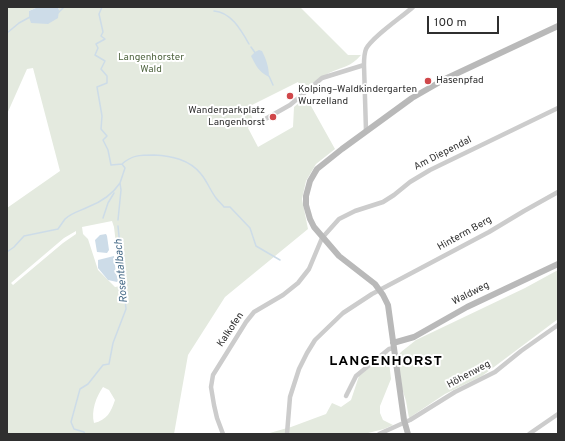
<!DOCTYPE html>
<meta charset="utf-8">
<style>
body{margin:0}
#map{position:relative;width:565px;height:441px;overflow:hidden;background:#fff;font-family:Overpass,sans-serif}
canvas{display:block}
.frame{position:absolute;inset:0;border:8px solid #2f2f2f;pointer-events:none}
.scale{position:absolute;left:427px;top:16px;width:72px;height:18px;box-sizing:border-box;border:2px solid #2f2f2f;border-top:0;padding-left:5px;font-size:12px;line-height:14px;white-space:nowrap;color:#2f2f2f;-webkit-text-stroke:3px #fff;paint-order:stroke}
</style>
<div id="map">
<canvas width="565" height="441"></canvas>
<div class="frame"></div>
<div class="scale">100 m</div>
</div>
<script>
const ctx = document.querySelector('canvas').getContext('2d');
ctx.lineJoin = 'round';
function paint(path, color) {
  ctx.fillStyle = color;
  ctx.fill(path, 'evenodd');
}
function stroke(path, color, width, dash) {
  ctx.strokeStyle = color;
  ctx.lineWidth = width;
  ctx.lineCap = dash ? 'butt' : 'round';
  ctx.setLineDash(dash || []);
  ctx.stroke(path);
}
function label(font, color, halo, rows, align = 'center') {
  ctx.font = font + ' Overpass,sans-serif';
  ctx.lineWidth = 4;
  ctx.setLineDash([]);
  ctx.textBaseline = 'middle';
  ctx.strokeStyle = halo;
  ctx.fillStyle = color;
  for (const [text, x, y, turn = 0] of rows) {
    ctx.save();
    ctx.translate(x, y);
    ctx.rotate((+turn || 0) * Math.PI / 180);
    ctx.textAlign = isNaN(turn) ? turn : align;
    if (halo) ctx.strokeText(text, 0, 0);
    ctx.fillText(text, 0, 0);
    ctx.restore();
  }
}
const green = new Path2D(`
 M7,7H38L29,11L59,10L58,7H300L348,55H361C351,67 342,67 329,73C319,78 311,83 304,91L298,82L248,107L253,120L248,128L258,147L293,127L294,107L306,97L335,149L316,164L306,181L302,199L308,229L225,297L188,355L174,434H7V208L60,171L33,68L27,69L7,114ZM112,221L114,227L121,286L115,287L98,270L88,239L83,234L82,227ZM76,231V234L63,243L13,285L11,283L64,238ZM103,387L109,390L115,400C111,412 107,420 94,423C91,411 96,397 103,387Z
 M558,270V319L482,376L445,394L409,418L406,401L402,388L398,356L401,352L416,340L525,288Z
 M388,353L391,379L380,406V413L383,420L393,425L384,429L364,434H266L291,427L326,414L332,403L341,407L351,400L359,376Z`);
const water = new Path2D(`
 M38,7H58L59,10L58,18L48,24L31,23L29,17V11Z
 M259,50L262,51C266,59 269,67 269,77C259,72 256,66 251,56L255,52Z
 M106,234L107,236L109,250L107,253L97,252L95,240L100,235Z
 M114,256L116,274L119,281L117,282L108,280L98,268V260Z`);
const stream = new Path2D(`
 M102,7L99,14L103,32L101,36L105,39L96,44L98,48L95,55L105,61L101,69L107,76V83L97,87L102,116L101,129L107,136L103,140L108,150L111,165L122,164L125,168L120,183L121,190L118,220
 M214,11C231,12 241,30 249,44
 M58,13L64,7
 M7,33L19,23L30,17
 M251,47L256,54
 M269,76L273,85
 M122,164C132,155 140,155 154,155C171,156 189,159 201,174C207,181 210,190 216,198C218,201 222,204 224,207H230L250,228L256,246L280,260
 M103,218L108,203L114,193
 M7,252L14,247L24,236L58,229C60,226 63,222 65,219C71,213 80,211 88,207C101,202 112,195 120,183
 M85,434L84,432L74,429L71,422L80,389L88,384L103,365L109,364L113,343L126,309L118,226`);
const street = new Path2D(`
 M260,122L290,105L322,78L364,65
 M366,131L364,65C364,60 364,54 366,49C372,37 402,17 413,7
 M346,396L356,376L389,349L394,348
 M223,434L217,418L214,405L211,387L213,375L246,322L254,312L283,295L298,283L309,269L322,238L339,219L355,211L383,202L394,195L410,182L430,170L558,108
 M287,434L290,397L299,369L307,353L315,340L343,313L372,294L489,232L524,211L558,192
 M379,434L410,420L455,392L495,372L521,351L558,325
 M529,434L558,414`);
const secondary = new Path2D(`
 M393,343L414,337L467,307L558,264
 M408,434L404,420L388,305L383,295L375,284L339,256L314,227L310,219L306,205V196L310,181L317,169L342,149L412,98L445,79L558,26`);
const markers = [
 [428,81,4,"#d0474a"],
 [290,96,4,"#d0474a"],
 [273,117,4,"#d0474a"]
];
const parkNames = [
 ["Langenhorster",151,58],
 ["Wald",151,70]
];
const poiNames = [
 ["Hasenpfad",436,81],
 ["Kolping–Waldkindergarten",298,90],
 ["Wurzelland",298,102],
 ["Wanderparkplatz",265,111,"right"],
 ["Langenhorst",265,123,"right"]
];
const streetNames = [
 ["Am Diependal",443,154,-27],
 ["Hinterm Berg",465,234,-29],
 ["Waldweg",471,294,-27],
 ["Kalkofen",231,330,-56],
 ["Höhenweg",469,375,-28]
];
const waterNames = [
 ["Rosentalbach",122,271,-95]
];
const districtNames = [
 ["LANGENHORST",386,362]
];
paint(green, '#e4eadf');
paint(water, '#cddce8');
stroke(stream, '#cddce8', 1.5);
stroke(street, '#ccc', 4.5);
stroke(secondary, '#b9b9b9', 6);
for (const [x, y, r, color] of markers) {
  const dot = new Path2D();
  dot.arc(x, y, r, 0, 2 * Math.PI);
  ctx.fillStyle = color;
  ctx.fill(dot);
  stroke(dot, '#fff', 1.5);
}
label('10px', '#516642', '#fff', parkNames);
label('10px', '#2f2f2f', '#fff', poiNames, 'left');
label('10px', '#2f2f2f', '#fff', streetNames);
label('italic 11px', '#476b88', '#fff', waterNames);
ctx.letterSpacing = '1px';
label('bold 14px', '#000', '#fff', districtNames);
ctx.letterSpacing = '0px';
</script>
